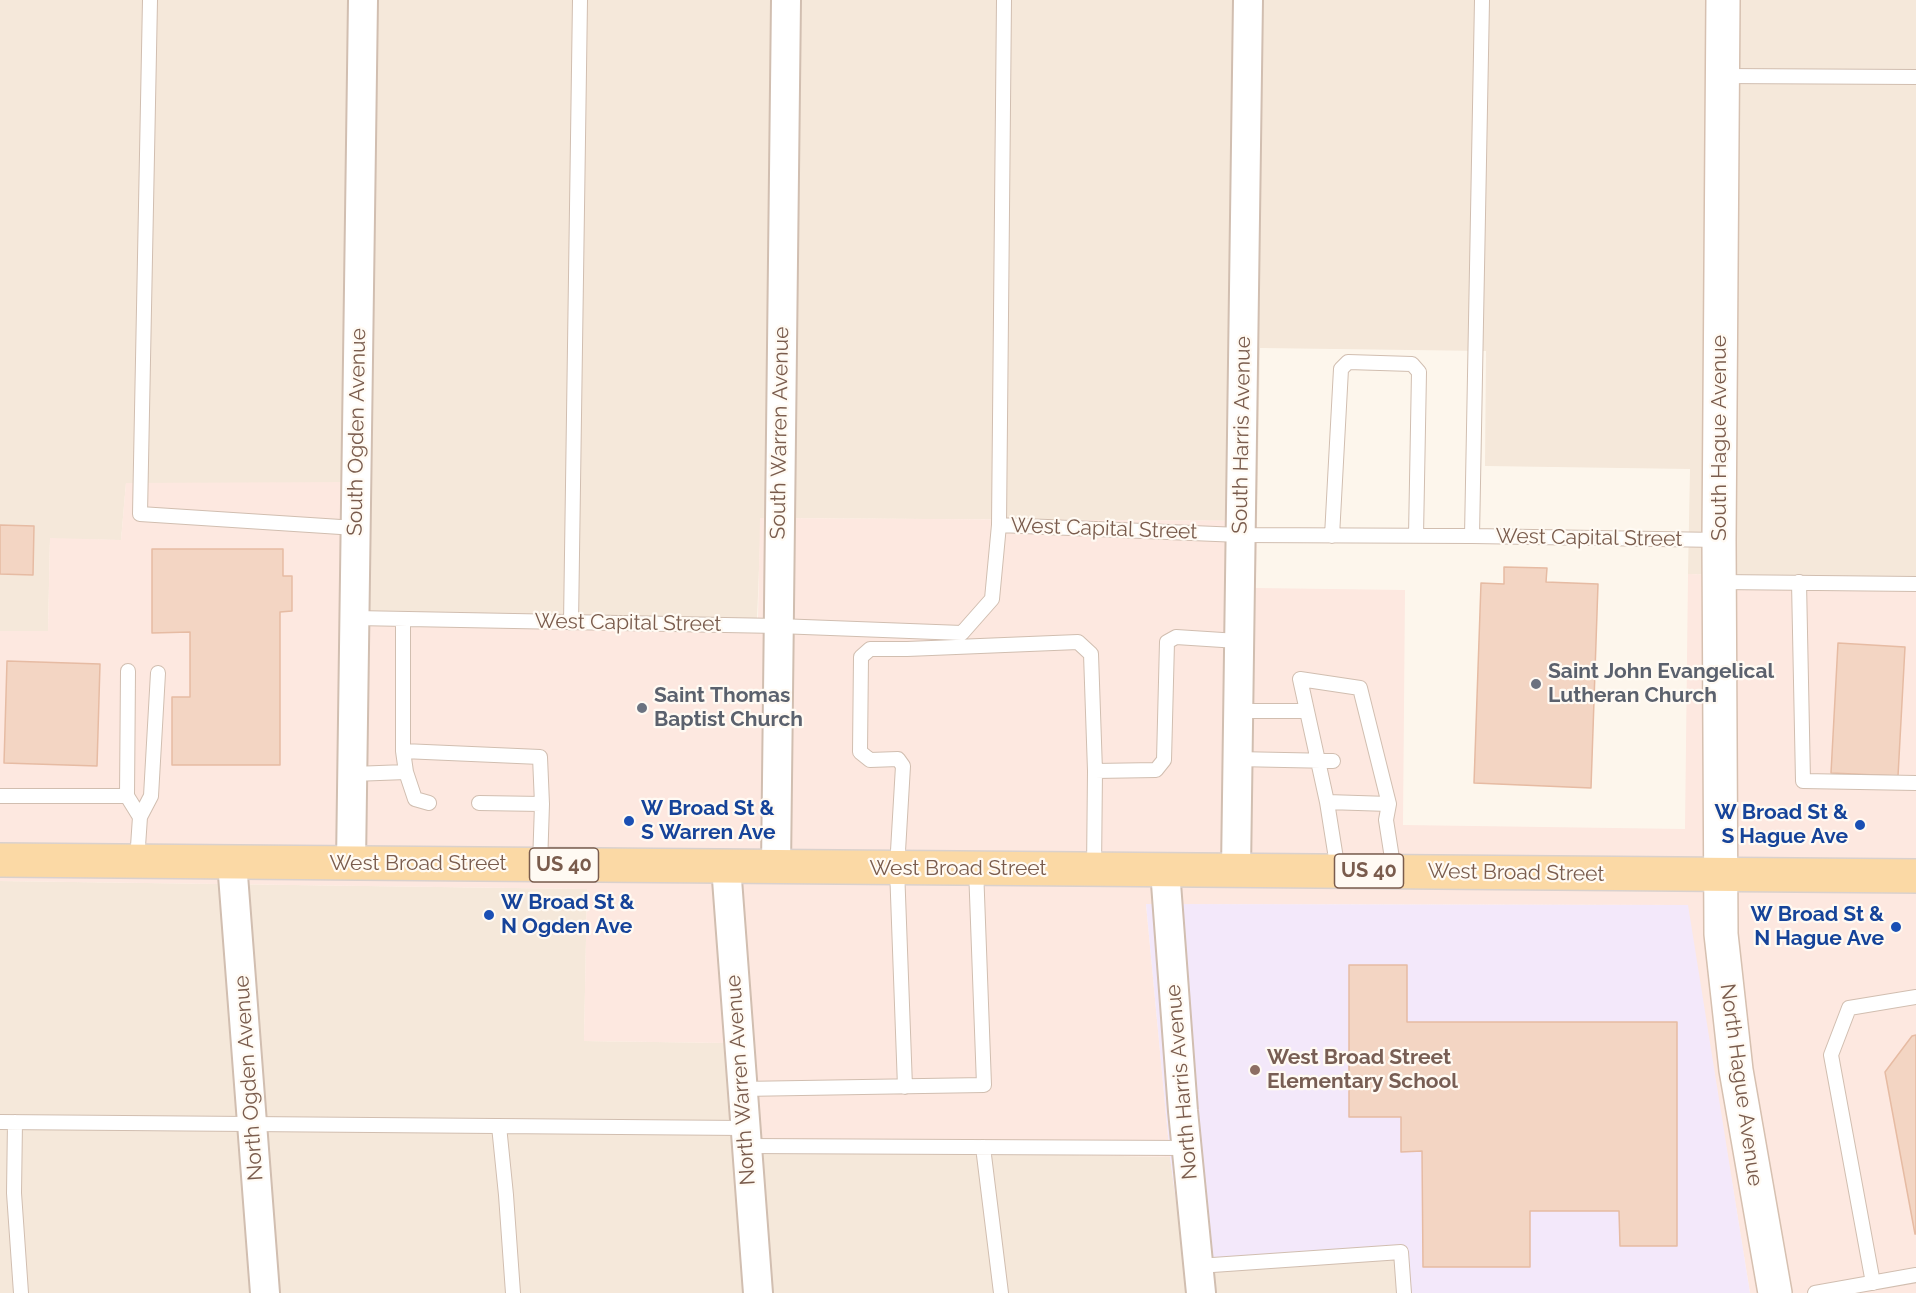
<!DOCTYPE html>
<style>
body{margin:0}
canvas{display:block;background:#fdf6ec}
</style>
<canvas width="1916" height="1293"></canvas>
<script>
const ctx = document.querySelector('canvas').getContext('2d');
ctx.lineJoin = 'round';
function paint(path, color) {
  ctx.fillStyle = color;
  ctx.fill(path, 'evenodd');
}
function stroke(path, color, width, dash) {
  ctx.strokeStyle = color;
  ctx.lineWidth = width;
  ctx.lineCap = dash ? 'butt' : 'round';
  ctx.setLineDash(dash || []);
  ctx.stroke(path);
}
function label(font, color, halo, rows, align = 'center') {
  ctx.font = font + ' Raleway,sans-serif';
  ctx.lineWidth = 4.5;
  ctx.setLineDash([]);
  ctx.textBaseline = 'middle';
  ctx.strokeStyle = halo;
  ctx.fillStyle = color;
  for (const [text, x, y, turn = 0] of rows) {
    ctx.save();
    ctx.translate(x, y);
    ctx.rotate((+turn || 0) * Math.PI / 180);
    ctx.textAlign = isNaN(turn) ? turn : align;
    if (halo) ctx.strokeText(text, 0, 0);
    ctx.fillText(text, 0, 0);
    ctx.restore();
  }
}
const residential = new Path2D(`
 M0,0H1916V580L1688,574L1690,469L1485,466L1486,351L1260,348L1257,521L761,518L757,620L348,614L126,483L121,540L50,539L48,631H0Z
 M0,881L587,889L584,1041L727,1043L736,1148L1170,1157L1186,1273L1406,1257L1410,1293H0Z`);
const commercial = new Path2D(`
 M352,482L348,614L758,619L760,518L1257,521L1256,588L1405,590L1403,825L1685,829L1688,574L1916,580V1293H1750L1687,905L1146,904L1170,1157L736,1148L727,1043L584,1041L587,889L0,881V631H48L50,538L121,540L126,483Z`);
const education = new Path2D(`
 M1146,904L1688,905L1750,1293H1410L1406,1257L1186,1274L1170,1157ZM1349,965H1407V1022H1677V1245L1620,1246L1619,1211H1530V1267H1423L1422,1151H1401V1117H1349Z`);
const building = new Path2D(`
 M0,525L34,526L33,575L0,574Z
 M152,549H283V576H292V611L280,612V765H172V697H190V632L152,633Z
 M1504,567L1547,568L1546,582L1598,584L1591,788L1474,783L1481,583L1504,584Z
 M1838,643L1905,647L1898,776L1831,773Z
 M7,661L100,664L97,766L4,763Z
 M1349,965H1407V1022H1677V1246H1620L1619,1211H1530V1267H1423L1422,1151L1401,1152V1117H1349Z
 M1916,1035V1234H1915L1885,1072L1912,1036Z`);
const lane = new Path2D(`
 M150,0L140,514L356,528
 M1721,76L1916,77
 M999,525L1004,0
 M1332,536L1341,369L1348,362L1412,364L1419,372L1416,536
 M1472,536L1482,0
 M1720,582L1916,584
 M1799,582L1803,781L1916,783
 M355,618L778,626L962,633L992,599L999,525L1240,535L1472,536L1719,540
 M403,619V751
 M571,623L580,0
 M128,671L127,796L140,817
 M1237,711H1307
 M1236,759L1333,761
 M406,772L415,799L429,803
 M353,774L406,772L403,751L540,757L542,804L540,865
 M0,796H127
 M1327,802L1389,804
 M479,803L542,804
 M137,861L140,817L151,796L158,673
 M1094,870L1095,771L1156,770L1164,760L1167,642L1176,637L1238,641
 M1338,871L1327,802L1300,679L1360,688L1389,804L1386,820L1394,871
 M905,1087L897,868L903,766L898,759L870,760L860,752L861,657L870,649H907L1078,642L1091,654L1095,771
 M741,1089L984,1085L976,868
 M0,1122L744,1128
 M15,1122L14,1193L21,1293
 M499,1126L506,1195L513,1293
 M746,1146L1187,1148
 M983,1147L1001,1293
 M1198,1266L1401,1252L1404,1293
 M1873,1283L1831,1055L1849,1008L1916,997
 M1815,1293L1916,1275`);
const street = new Path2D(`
 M232,862L265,1293
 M351,863L363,0
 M726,866L758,1293
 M776,867L786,0
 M1165,870L1183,1111L1201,1293
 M1236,870L1248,0`);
const secondary = new Path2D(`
 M1723,0L1719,540L1721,934L1736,1070L1775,1293`);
const primary = new Path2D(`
 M0,860L1916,876`);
const markers = [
 [1536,684,6,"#6b7280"],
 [642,708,6,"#6b7280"],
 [629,821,6,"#1a4fb4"],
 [1860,825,6,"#1a4fb4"],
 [489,915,6,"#1a4fb4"],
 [1896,927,6,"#1a4fb4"],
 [1255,1070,6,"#8d6e63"]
];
const shields = [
 [564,865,69],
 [1369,871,69]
];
const shieldNames = [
 ["US 40",564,865],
 ["US 40",1369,871]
];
const streetNames = [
 ["South Ogden Avenue",357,432,-89],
 ["South Warren Avenue",780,433,-89],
 ["South Harris Avenue",1242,435,-89],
 ["South Hague Avenue",1720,438,-90],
 ["West Capital Street",1104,529,2],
 ["West Capital Street",1589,538,1],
 ["West Capital Street",628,623,1],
 ["West Broad Street",418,864],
 ["West Broad Street",958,869],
 ["West Broad Street",1516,873,1],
 ["North Ogden Avenue",249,1078,-94],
 ["North Warren Avenue",741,1080,-94],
 ["North Harris Avenue",1182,1082,-95],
 ["North Hague Avenue",1741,1085,82]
];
const worshipNames = [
 ["Saint John Evangelical",1548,672],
 ["Lutheran Church",1548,696],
 ["Saint Thomas",654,696],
 ["Baptist Church",654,720]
];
const transitNames = [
 ["W Broad St &",641,809],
 ["S Warren Ave",641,833],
 ["W Broad St &",1848,813,"right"],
 ["S Hague Ave",1848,837,"right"],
 ["W Broad St &",501,903],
 ["N Ogden Ave",501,927],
 ["W Broad St &",1884,915,"right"],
 ["N Hague Ave",1884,939,"right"]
];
const educationNames = [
 ["West Broad Street",1267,1058],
 ["Elementary School",1267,1082]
];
paint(residential, '#f5e8da');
paint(commercial, '#fde8e0');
paint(education, '#f3e8fa');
paint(building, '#f3d5c3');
stroke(building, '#e6bba3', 1.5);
stroke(lane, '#d1beb0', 16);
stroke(street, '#d1beb0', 32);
stroke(secondary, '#d6c0b0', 36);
stroke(primary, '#dad1cd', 36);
stroke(lane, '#fff', 14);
stroke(street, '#fff', 28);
stroke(secondary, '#fff', 33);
stroke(primary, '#fbd9a5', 33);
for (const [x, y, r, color] of markers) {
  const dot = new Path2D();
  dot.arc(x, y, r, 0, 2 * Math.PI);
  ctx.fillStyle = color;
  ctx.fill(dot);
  stroke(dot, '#fffaf3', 2);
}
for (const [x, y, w] of shields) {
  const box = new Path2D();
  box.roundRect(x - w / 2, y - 17, w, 34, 4.5);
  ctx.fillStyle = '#fffaf3';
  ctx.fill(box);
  stroke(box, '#7a5c4d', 1.5);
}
label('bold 20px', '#7a5c4d', null, shieldNames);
label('21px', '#7a5c4d', '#fffaf3', streetNames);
label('bold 21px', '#5b616d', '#fffaf3', worshipNames, 'left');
label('bold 21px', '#164399', '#fffaf3', transitNames, 'left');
label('bold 21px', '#785e54', '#fffaf3', educationNames, 'left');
</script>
